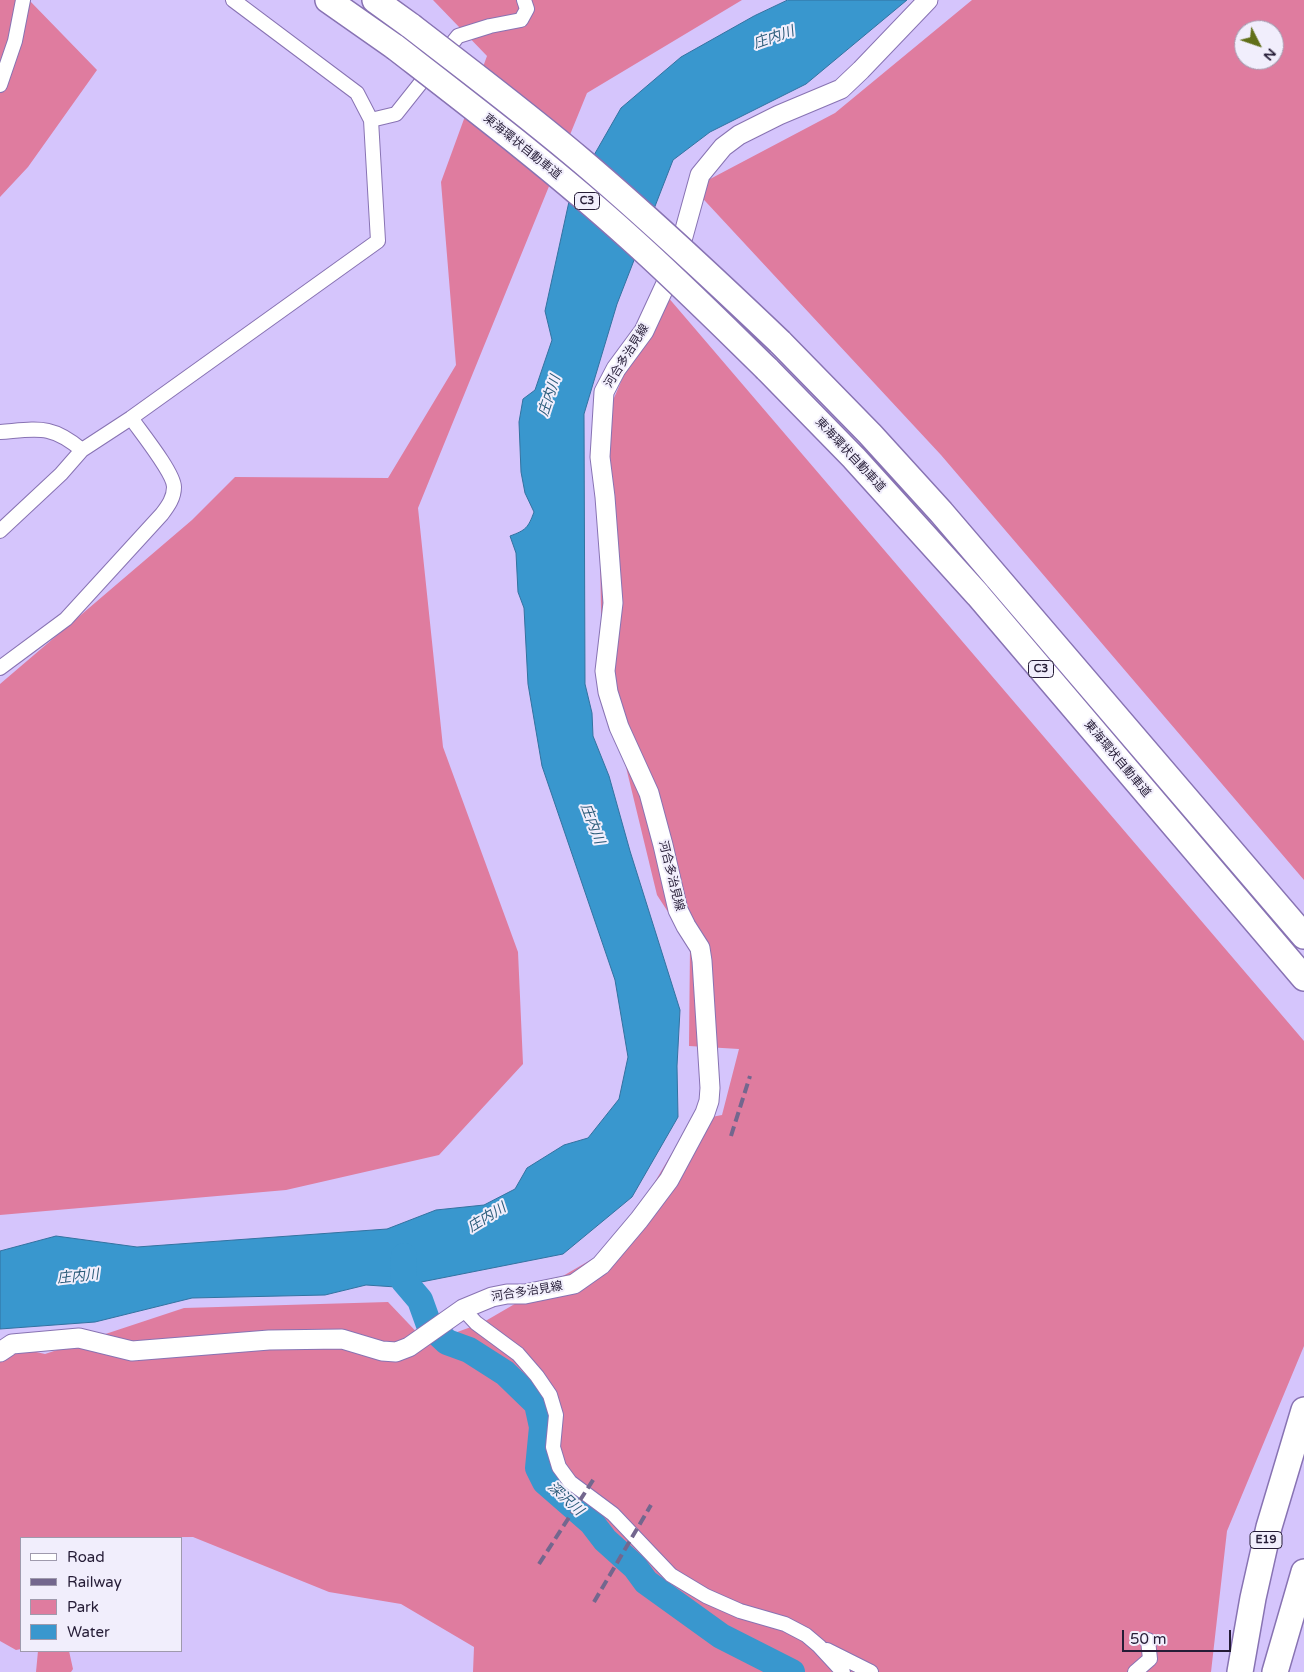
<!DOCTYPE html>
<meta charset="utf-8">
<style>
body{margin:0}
#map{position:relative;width:1304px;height:1672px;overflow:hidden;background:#d5c5fc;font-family:"Varela Round",sans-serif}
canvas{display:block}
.legend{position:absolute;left:20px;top:1537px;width:162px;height:115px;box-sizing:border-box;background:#f1eefc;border:1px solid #9f9aad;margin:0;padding:6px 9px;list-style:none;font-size:15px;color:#251c36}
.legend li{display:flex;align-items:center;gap:10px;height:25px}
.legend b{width:25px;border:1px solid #9f9aad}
.north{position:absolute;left:1234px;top:20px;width:50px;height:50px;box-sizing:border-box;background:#f1eefc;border:1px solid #9f9aad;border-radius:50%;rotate:131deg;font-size:14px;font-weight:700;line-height:20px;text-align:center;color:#251c36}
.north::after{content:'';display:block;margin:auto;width:18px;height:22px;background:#616f19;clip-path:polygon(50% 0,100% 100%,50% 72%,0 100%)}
.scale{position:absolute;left:1122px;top:1630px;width:109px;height:22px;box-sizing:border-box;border:2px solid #251c36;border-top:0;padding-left:6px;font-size:15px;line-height:18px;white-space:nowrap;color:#251c36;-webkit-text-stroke:4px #f1eefc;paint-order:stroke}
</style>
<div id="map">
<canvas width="1304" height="1672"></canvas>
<ul class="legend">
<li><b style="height:6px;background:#fff"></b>Road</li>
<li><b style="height:6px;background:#73678e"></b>Railway</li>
<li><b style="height:14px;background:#df7c9f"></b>Park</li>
<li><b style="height:14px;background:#3997ce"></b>Water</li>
</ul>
<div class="north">N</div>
<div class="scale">50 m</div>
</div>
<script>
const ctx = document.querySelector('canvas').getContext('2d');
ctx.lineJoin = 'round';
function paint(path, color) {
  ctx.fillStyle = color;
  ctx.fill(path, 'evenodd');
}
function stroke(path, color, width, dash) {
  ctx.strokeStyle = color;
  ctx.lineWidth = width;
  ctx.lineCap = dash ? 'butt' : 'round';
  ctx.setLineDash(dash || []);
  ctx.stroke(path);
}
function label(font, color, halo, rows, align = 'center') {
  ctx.font = font + ' "Varela Round","Noto Sans JP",sans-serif';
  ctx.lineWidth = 4;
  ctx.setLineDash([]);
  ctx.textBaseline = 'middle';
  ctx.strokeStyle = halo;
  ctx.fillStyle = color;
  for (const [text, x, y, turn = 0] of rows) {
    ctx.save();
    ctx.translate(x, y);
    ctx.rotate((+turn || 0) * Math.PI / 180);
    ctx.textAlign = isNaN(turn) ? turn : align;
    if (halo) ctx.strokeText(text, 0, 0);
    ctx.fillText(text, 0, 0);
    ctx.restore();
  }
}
const green = new Path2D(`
 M0,0H29L97,70L28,167L0,197Z
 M433,0H742L587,93L418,508L443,747L518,952L523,1064L439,1155L286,1190L0,1215V684L192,520L235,477L388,478L456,365L441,182L487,56Z
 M972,0H1304V880L941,455L693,188L835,113ZM1244,30H1274V60H1244Z
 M661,289L1304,1041V1346L1227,1531L1211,1672H473L474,1647L401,1604L329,1592L193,1537L21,1538V1649L16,1650L0,1641V1344L45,1354L184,1308L388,1302L427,1343L482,1323L618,1244L691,1121L722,1115L739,1049L689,1046L690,946L657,895L602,668L598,435Z
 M38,1651H69L73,1669L71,1672H36Z`);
const water = new Path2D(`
 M788,0H907L806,84L710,132L673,160L617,304L584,414L585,684L592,713L593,736L609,776L630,851L680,1010L677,1066L678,1117L632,1197L563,1254L396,1287L366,1285L325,1295L192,1298L95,1322L0,1329V1251L56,1236L137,1247L387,1229L436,1210L484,1205L515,1189L527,1168L564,1145L588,1138L619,1099L628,1057L615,980L542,766L528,684L524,608L518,592L516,553L510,536C526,530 528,528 534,512L525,493L521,472L519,422L523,399L535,390L552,340L545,311L570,197L621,108L681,57L754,16Z`);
const river = new Path2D(`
 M404,1256L403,1280L420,1300L429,1325L447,1342L469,1350L505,1373L537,1404L542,1427L538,1468L545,1482L592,1523L605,1540L635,1567L646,1582L721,1636L792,1672`);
const street = new Path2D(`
 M0,85L15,41L23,0
 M371,120L396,114L458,36L490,26L521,20L527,9L524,0
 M0,432C38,429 51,424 82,450
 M0,531L61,474L82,450L131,418L378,241L371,120L357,93L233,0
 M0,668L66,619L162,514C168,506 174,498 174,487C174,473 140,431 131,418
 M463,1309L476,1323L518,1354L537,1376L550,1395L556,1415L553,1447L559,1467L570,1482L613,1514L671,1575L706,1596L740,1611L785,1624L806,1635L819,1646L843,1672
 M827,1650L871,1672
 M1135,1672L1150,1659L1148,1640`);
const secondary = new Path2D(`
 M0,1352L12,1344L79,1338L132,1351L269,1340L342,1339L382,1351L396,1352L409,1347L463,1309L492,1297L507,1294H525L574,1284L601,1265L639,1220L669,1180L705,1113L709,1101L710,1088L702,961L700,948L686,926L678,910L663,845L649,793L619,727L608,692L605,671L613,603L605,497L600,457L604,392L616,369L644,331L676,262L700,175L723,147L739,135L779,115L841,89L861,70L928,0`);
const highway = new Path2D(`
 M328,0L395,47
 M375,0L411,26
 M780,342L870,434L941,512L1304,936
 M767,369L854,458L978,595L1304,978
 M1240,1672L1253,1598L1269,1527L1304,1410
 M1275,1672L1304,1572`);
const rail = new Path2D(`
 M731,1136L750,1076
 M539,1564L595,1477
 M594,1602L651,1505`);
const highwayBridge = new Path2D(`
 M411,26C469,71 528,115 584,163C651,220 716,281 780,342
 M395,47C475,109 555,170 630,238C677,280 722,325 767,369`);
const shields = [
 [587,201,25],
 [1041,669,25],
 [1266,1540,32]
];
const shieldNames = [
 ["C3",587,201],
 ["C3",1041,669],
 ["E19",1266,1540]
];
const streetNames = [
 ["東海環状自動車道",522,147,39],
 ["河合多治見線",627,356,-58],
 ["東海環状自動車道",850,455,47],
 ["東海環状自動車道",1117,759,50],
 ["河合多治見線",671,876,76],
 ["河合多治見線",527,1292,-9]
];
const waterNames = [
 ["庄内川",774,38,-19],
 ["庄内川",550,396,-72],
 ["庄内川",592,824,69],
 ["庄内川",487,1218,-32],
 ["庄内川",78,1277,-6],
 ["深沢川",565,1499,42]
];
paint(green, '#df7c9f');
paint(water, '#3997ce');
stroke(water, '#3372a0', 1);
stroke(river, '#3997ce', 26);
stroke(street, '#8873b3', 16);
stroke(secondary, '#8873b3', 21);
stroke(highway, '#8873b3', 28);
stroke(street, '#fff', 14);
stroke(secondary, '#fff', 19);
stroke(highway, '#fff', 25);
stroke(rail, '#73678e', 4, [10, 5]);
stroke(highwayBridge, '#8873b3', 28, []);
stroke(highwayBridge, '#fff', 25);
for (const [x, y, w] of shields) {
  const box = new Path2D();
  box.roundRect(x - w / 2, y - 8.5, w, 17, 4);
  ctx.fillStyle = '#f1eefc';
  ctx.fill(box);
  stroke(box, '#251c36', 1);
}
label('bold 11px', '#251c36', null, shieldNames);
label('12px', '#251c36', '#f1eefc', streetNames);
label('italic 14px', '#2c5c7a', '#f1eefc', waterNames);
</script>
